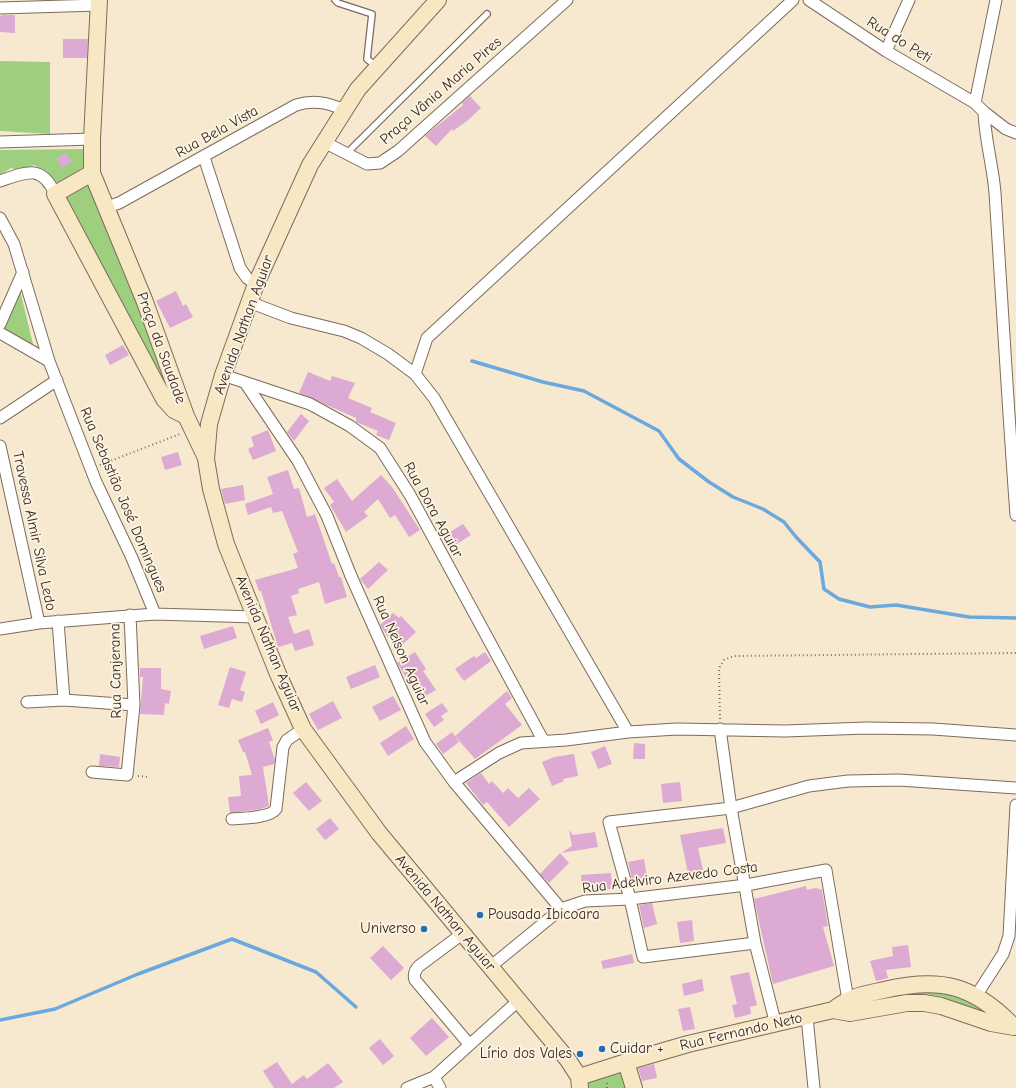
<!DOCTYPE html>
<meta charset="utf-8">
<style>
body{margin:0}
canvas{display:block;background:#f7e8d0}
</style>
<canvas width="1016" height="1088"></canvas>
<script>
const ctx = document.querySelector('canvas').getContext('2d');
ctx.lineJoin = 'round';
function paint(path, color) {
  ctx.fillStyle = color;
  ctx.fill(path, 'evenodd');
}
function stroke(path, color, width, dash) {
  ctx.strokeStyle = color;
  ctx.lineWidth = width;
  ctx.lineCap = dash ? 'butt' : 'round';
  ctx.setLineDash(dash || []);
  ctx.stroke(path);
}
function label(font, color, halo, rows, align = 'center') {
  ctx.font = font + ' "Comic Neue",sans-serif';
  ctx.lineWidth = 3.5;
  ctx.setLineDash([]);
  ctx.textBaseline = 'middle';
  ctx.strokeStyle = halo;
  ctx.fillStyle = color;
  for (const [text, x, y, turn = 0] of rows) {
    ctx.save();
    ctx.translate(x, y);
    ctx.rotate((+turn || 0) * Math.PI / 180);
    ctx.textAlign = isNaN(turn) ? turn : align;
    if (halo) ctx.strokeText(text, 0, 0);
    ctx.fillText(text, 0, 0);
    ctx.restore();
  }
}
const green = new Path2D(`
 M0,61L50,62V134L0,131Z
 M85,149L86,170L57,183L47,171L34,165L17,170L11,168L0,175V150Z
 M89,183L168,378L163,381L62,197Z
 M19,286L33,344L30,347L0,335Z
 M927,987L955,992L989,1007L988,1015L943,1001L855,1007L853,1002Z
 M627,1072L630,1088H588L586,1081Z`);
const stream = new Path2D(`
 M472,361L543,382L584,391L659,431L679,459L709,482L733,497L763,509L784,522L796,537L820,562L824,589L839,599L870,607L896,605L969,617L1016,618
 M0,1020L55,1009L138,974L232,939L316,972L356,1007`);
const building = new Path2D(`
 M4,15H15V33L0,32V16Z
 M63,39H88L87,58H63Z
 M470,96L481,108L467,121L453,131L452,129L436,146L425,136L463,105L462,103Z
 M66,153L72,162L62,168L56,159Z
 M176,291L183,306L186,304L193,317L170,328L156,301Z
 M123,345L129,355L110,365L105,355Z
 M308,372L330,381L332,376L355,383L348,398L372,408L370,412L396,423L389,440L376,435L378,431L356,422V418L299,393Z
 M301,414L309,421L294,441L287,432Z
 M268,430L276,451L253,460L248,449L254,446L251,437Z
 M178,452L182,465L165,470L161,457Z
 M288,470L294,489L299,488L307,517L315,514L332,564L334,563L339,577H341L347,597L325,604L319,582L298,589L299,593L291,596L297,615L288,617L294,634L309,629L314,645L295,651L292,643L278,647L261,591H259L255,580L298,568L293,554L298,552L282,511L273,513L271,507L248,515L245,504L273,494L267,477Z
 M381,475L392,487L420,530L409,537L395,515L390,518L378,499L364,512L368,516L346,532L330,505L334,502L324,488L337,479L352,501Z
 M243,485L245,500L225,504L221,489Z
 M463,524L471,535L449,549L442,537Z
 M379,562L388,570L368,589L360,579Z
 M393,613L399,618L401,616L416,632L403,644L393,633L388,637L380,625Z
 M233,626L237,638L204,649L200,636Z
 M415,652L426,669L423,671L436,690L420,699L397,663Z
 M485,652L491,661L464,681L455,669L474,656L476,658Z
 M375,665L380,677L351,689L346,677Z
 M230,667L246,672L240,690L245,692L242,702L232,699L229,708L218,705Z
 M140,668H161V689L171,691L169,704L165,703L164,715L140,714L143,677H140Z
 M507,691L512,698L505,704L522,725L475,759L455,736Z
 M393,696L401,710L380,721L372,707Z
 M333,701L342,718L318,730L309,714Z
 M273,702L279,715L261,724L255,711Z
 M442,703L448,711L441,716L444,720L434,727L425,714Z
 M406,726L414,739L388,756L380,743Z
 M268,728L273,740L269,742L275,760L274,764L263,767L269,806L261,809L230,813L228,797L241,796L239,776L252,775L245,752H243L238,740Z
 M452,732L459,742L443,754L436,744Z
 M634,743L645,744V759H633Z
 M605,746L612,764L598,769L591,752Z
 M100,754L120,757L119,767L99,766Z
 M574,754L578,776L563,779L564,781L552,786L542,762L554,757Z
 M481,773L489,784L492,781L503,793L508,788L518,798L529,788L540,799L509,827L487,802L483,805L466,783Z
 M306,782L322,801L309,811L293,793Z
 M680,782L682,801L663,803L661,784Z
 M330,818L339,829L325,840L316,829Z
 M723,828L726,843L698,848L703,870L688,873L680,835Z
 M569,830L573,835L595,832L598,847L561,853L572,846Z
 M560,853L569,863L549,883L540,874Z
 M644,859L648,882L633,884L628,862Z
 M611,873L612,889L582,890L581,875Z
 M806,886L807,890L816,888L822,890L828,926L823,927L834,966L773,984L754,899Z
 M652,903L657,924L644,928L639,905Z
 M692,920L694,941L680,943L677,922Z
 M908,945L911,967L886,970L888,978L876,981L870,961L893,956L892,947Z
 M383,946L404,968L391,980L370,958Z
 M632,954L634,963L603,969L601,961Z
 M749,972L757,1005L750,1007L751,1014L735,1018L732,1005L737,1004L730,976Z
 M702,979L704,991L684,996L682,984Z
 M690,1007L695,1029L683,1031L678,1009Z
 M432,1018L449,1037L426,1056L410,1038Z
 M380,1039L394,1056L383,1065L369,1048Z
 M277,1062L292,1084L304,1075L307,1079L328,1063L343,1082L334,1088H274L263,1071Z
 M654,1064L657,1078L642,1081L638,1068Z`);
const path = new Path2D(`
 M100,465L180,434
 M720,719L719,668L724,660L734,656L1016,653
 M138,776L149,777
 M607,1088V1081`);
const lane = new Path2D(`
 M335,0L338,3L372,14L367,59L376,66
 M346,154L487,14`);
const street = new Path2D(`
 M809,0L886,51L975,103L984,112C985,140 993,166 995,193C1002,301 1008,408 1016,515
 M0,8L99,5
 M886,51L909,0
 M975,103L996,0
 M984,112L1006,129L1016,133
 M0,142L92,139
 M324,142L367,164L380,163L398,151L567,0
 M204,157L240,268L247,278L256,284
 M0,181C26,172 42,164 55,194
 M107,207L119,203L296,105C313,100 327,102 344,110
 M0,218L14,244L49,361L96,482L132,558L155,614
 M249,302L291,318L344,331L361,338L388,354L415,374L434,398L628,732
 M0,324L23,272
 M0,333L49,361
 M415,374L427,338L793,0
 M223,375L310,404L350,426L380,448L410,495L543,740
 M246,384L298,461L327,516L351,576L425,742L454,782L561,909
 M0,418L57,380
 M0,446L39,623
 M58,621L64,700
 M0,629L39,623L155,614L255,617
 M27,702L64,700L134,705
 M720,729L731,808L755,943L776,1025
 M92,772L127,775L134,705L130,615
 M454,782L499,753L521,743L566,740L628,732L677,729L785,731L866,728L933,729L1016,735
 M232,819C242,818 270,818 276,809L283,747L287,740L303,729
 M462,934L419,966C415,970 413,974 415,980L469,1044
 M755,943L643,957L630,899L609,822L731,808L809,786L848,781L899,780L1016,788
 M490,967L561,909L585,901L630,899L746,885L826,870L849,1006
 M976,996L1003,954L1009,936L1016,805
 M807,1017L814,1088
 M434,1077L440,1088
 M407,1088L434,1077L518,1001`);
const secondary = new Path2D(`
 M99,0L92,139V173L145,302L186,416L206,458
 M438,0L358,89L310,165L256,284L223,375L209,424L206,459L211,489L226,544L278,674L303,729L379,833L568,1060L579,1077L580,1088
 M92,173L55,194L164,399L174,410L186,416
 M833,1010C851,996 862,995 884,990C940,977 973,984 1014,1027
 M626,1062L634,1088
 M579,1077L626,1062L688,1044L833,1010L850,1013L907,1003H924L941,1006L991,1023L1014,1027`);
const markers = [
 [480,915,4,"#1f6fb2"],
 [424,929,4,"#1f6fb2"],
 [602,1049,4,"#1f6fb2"],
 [580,1054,4,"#1f6fb2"]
];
const streetNames = [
 ["Rua do Peti",899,40,32],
 ["Praça Vânia Maria Pires",441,91,-41],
 ["Rua Bela Vista",217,132,-29],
 ["Avenida Nathan Aguiar",244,325,-70],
 ["Praça da Saudade",161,348,70],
 ["Rua Sebastião José Domingues",123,500,67],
 ["Rua Dora Aguiar",433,510,61],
 ["Travessa Almir Silva Ledo",34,531,78],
 ["Avenida Nathan Aguiar",268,644,67],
 ["Rua Nelson Aguiar",401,651,66],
 ["Rua Canjerana",116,671,-91],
 ["Rua Adelviro Azevedo Costa",670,878,-7],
 ["Avenida Nathan Aguiar",445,913,50],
 ["Rua Fernando Neto",741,1032,-13]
];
const poiNames = [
 ["Pousada Ibicoara",488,915],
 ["Universo",416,929,"right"],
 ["Cuidar +",610,1049],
 ["Lírio dos Vales",572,1054,"right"]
];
paint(green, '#9dcf7f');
stroke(stream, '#6ba8dd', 3.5);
paint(building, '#dcaad2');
stroke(lane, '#7d6c5c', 8);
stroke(street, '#7d6c5c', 13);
stroke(secondary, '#7d6c5c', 18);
stroke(path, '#7d6c5c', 2, [1, 3]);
stroke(lane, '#fff', 5.5);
stroke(street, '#fff', 11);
stroke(secondary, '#f8e7c3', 16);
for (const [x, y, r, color] of markers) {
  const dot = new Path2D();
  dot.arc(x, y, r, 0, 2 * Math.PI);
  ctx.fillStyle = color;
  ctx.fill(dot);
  stroke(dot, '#fcf5e5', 1.5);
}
label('15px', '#3b2a1e', '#fcf5e5', streetNames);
label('15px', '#3b2a1e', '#fcf5e5', poiNames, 'left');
</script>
